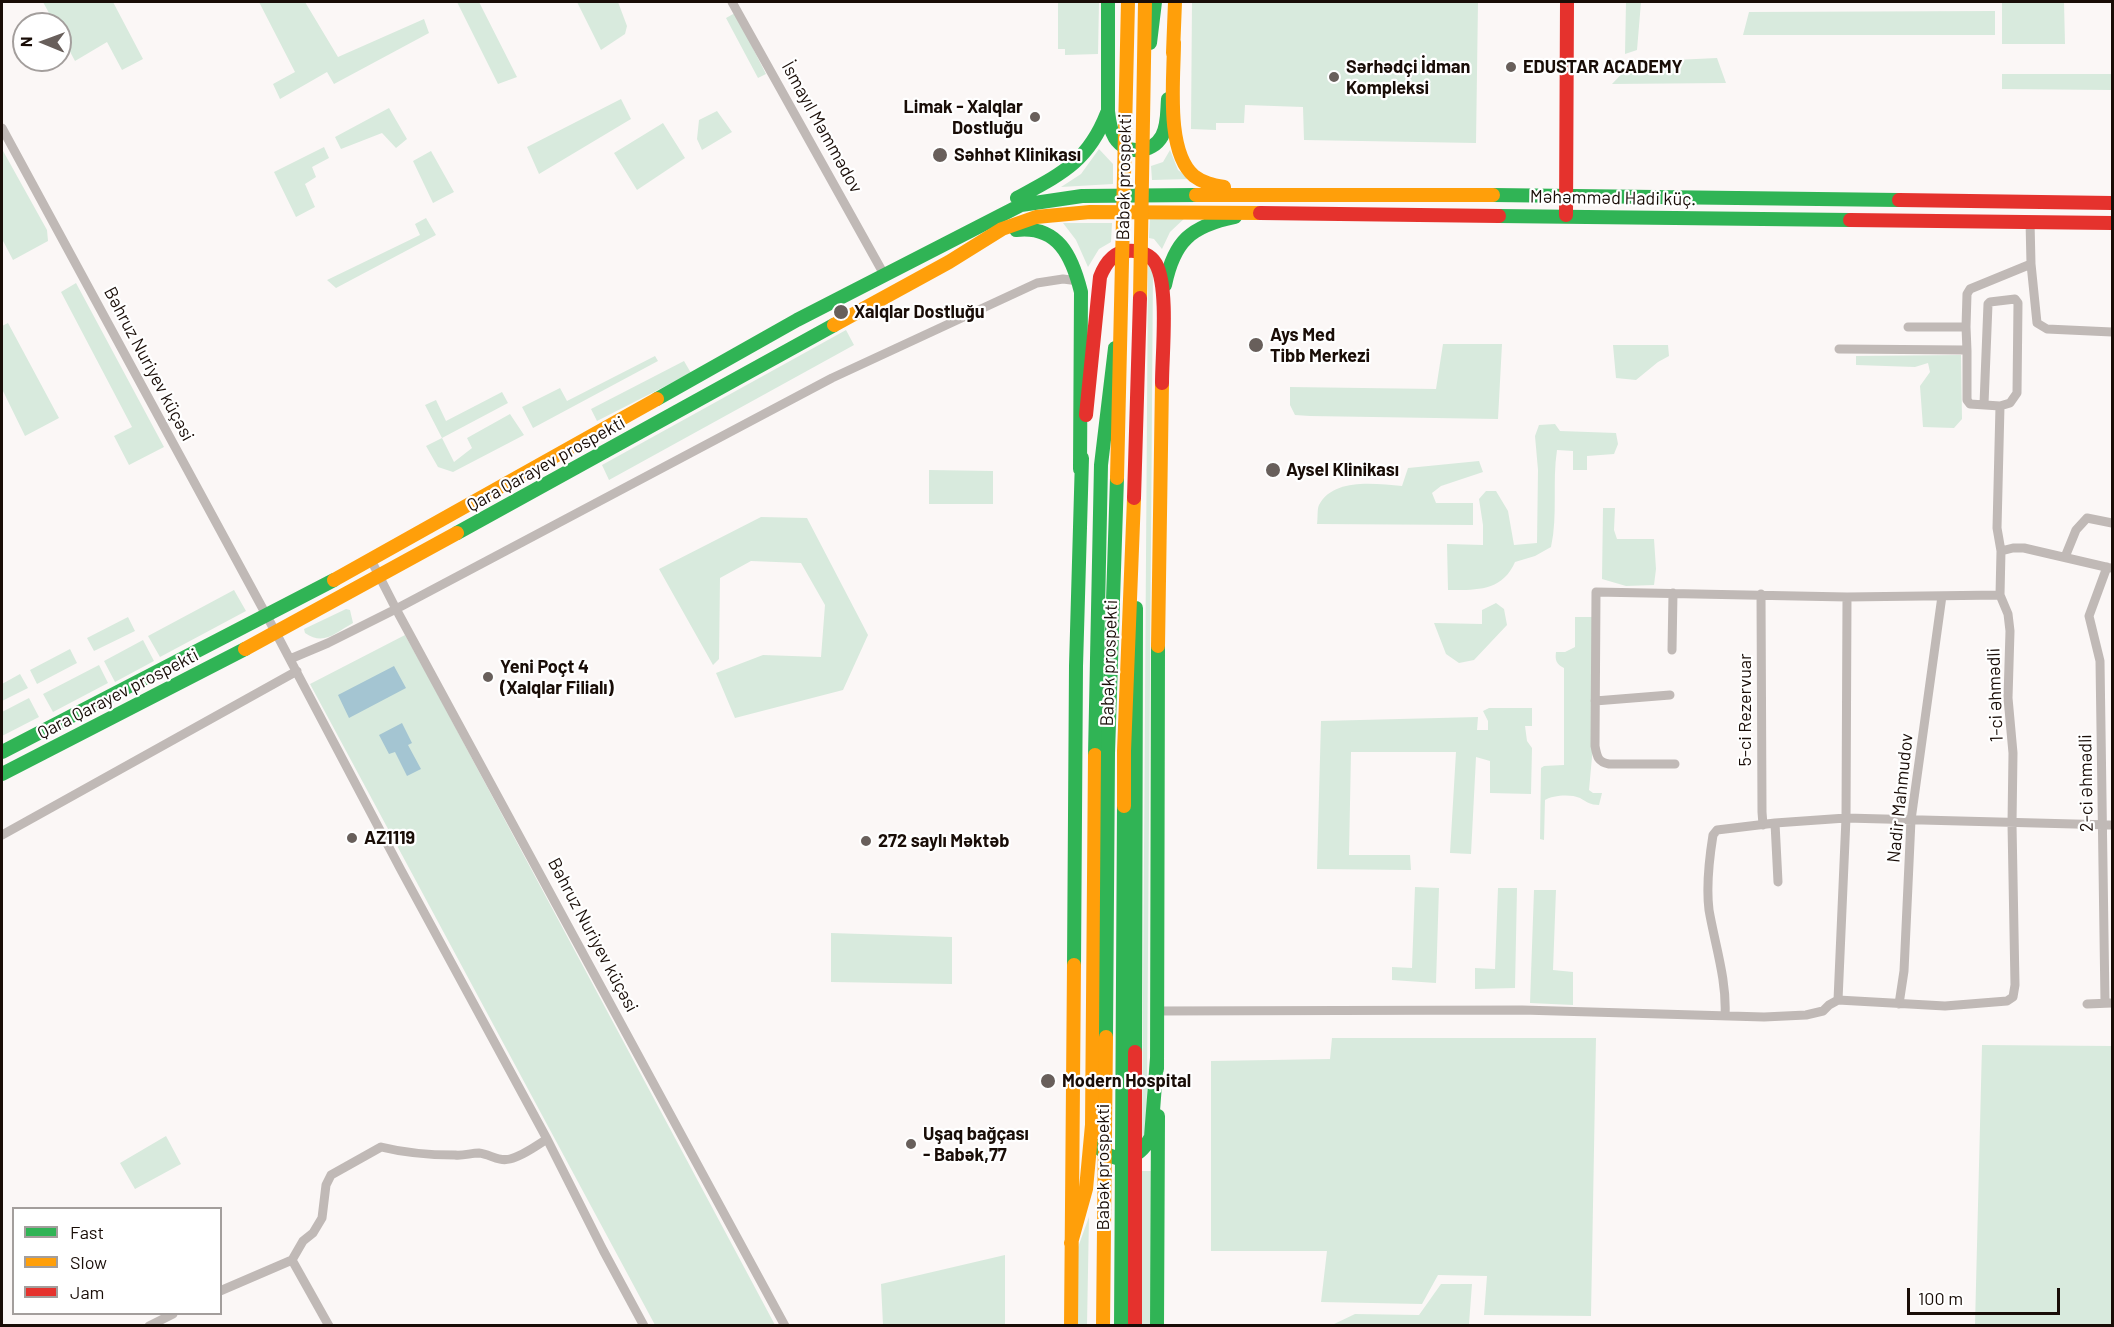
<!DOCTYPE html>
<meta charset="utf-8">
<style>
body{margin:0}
#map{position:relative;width:2114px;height:1327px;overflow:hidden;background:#fbf7f6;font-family:Barlow,sans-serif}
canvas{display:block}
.frame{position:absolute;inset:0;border:3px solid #190d07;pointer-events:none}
.legend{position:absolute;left:12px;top:1207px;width:210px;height:108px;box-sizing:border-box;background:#fff;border:2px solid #a39e9c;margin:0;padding:8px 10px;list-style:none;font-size:18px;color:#190d07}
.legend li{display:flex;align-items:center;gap:12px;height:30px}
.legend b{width:30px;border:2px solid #a39e9c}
.north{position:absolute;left:12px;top:12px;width:60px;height:60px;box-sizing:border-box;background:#fff;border:2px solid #a39e9c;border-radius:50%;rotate:271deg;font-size:16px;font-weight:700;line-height:24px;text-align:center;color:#190d07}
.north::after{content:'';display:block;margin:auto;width:21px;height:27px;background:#685f5b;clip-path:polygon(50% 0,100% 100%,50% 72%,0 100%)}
.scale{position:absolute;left:1907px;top:1288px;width:153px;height:27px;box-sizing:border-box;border:3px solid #190d07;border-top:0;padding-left:8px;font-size:18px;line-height:21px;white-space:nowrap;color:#190d07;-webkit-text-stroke:4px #fff;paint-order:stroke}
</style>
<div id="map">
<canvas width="2114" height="1327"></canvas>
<div class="frame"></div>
<ul class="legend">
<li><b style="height:8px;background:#30b455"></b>Fast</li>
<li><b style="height:8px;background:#ff9f0a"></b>Slow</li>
<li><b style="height:8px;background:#e5322d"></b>Jam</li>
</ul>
<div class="north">N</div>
<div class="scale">100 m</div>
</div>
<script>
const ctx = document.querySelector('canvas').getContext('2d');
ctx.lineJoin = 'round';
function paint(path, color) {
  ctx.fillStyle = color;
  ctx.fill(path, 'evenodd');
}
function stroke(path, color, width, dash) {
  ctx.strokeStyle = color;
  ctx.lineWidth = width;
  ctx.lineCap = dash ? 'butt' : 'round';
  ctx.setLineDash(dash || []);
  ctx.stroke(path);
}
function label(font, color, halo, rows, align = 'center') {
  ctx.font = font + ' Barlow,sans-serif';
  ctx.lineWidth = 4.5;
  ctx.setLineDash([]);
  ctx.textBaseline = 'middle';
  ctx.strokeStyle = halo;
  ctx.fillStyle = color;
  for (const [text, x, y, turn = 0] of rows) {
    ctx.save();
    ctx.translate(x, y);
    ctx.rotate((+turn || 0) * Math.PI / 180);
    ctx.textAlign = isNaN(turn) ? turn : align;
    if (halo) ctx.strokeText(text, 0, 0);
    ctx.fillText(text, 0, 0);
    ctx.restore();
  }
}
const green = new Path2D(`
 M43,2H113L143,59L122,70L107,42L75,61L60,33V24H55Z
 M259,2H305L338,57L424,19L429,33L334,84L327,72L280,99L273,84L295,72Z
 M457,2H479L517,77L498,84Z
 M577,2H618L627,26L625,34L601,50Z
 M1058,2H1099L1098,54L1065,55V49H1058Z
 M1192,2H1478L1476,143L1304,140L1303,107L1245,105L1244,123H1216V130L1191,129Z
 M1626,2H1641L1637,50L1625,54Z
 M2002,2H2064L2065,44H2002Z
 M1995,11V35H1743L1749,12Z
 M735,13L766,74L758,78L726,18Z
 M1717,58L1726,83L1612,84L1633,62Z
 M2002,74H2112V90L2002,89Z
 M621,99L631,119L539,174L527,147Z
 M389,108L407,139L396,148L382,133L341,149L335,137Z
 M717,111L732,132L702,150L697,139L699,120Z
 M663,123L685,158L637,190L614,153Z
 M324,147L329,158L312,167L316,177L305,184L315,207L296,217L274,172Z
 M2,149L47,230L48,241L13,260L2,239Z
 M1099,149L1113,164V184L1061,187L1081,174Z
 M1170,150L1178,170L1190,179L1152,180L1151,166L1163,162Z
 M431,151L454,192L433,203L413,161Z
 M1187,216L1170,232L1162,249L1154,239L1149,238L1150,217Z
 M426,218L436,235L336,288L327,280L420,235L415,224Z
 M1063,223H1112L1111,242L1099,249L1088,267L1076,240Z
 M1148,264L1153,269L1147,1088L1146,1141L1142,1142Z
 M76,283L164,447L129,465L114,436L132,427L61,292Z
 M8,323L59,418L25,436L2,389V326Z
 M846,330L854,345L609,480L602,465Z
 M1443,344H1502L1498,419L1310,416L1295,415L1290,405V387L1436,389Z
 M1613,345H1668L1669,356L1658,362L1636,380L1616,378Z
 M1961,355L1962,419L1954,428L1923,427L1920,386L1930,372L1928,363L1915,367L1856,365V356Z
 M655,356L658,361L533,428L522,407L560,388L567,401Z
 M684,361L691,373L597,421L591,409Z
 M502,392L508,403L442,438L454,462L472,448L467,438L510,414L524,435L453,472L438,467L426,446L442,438L425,405L436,400L446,421Z
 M1555,424L1560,431L1616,433L1618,444L1614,454L1587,456V470H1573V451L1557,450C1552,482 1558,515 1551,547L1535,556L1515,562C1502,592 1475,590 1448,590L1447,544L1483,545V525L1479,499L1486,491H1496L1508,511L1514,545L1537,543L1538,470L1535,436L1539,425Z
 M1479,461L1483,472L1441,486L1432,493L1436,503H1473V525L1317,524C1318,518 1317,509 1319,505C1334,477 1376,484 1402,486L1408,468Z
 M929,470L993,471V504H929Z
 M1603,508H1615L1614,530L1617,539H1654L1656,569L1654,585L1626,586L1602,579Z
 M761,517L807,518L868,635L843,690L735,718L716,673L763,655L821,657L825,605L801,563L751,561L720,578L719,659L713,665L659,569Z
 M234,590L246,611L160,657L148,636Z
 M1496,603L1504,609L1507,625L1474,660L1459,663L1446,654L1434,623L1482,624V610Z
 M346,609L350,610L353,623C335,633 324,646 305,633L304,629Z
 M128,617L135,631L94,651L87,638Z
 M1575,617H1593L1592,757L1589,790L1593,793H1602L1599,805C1590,805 1587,802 1580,798C1571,794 1553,795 1545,800L1544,840L1540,839L1541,768L1544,766L1564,765V668C1556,664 1555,660 1556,652H1565L1575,647Z
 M405,635L430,680L775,1325H655L310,684Z
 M143,640L154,661L115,682L104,661Z
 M70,649L77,663L37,684L30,670Z
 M99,665L108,683L53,712L43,694Z
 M20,674L28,688L2,701V684Z
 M29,698L39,717L2,736V712Z
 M1489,708H1532V726H1525L1527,741L1532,748L1531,794L1490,793V761L1476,757L1471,854L1450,853L1456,752H1351L1349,855H1410L1411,870L1317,869L1321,721L1478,717L1477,730H1488V721L1483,711Z
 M1415,887L1439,888L1436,983L1392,980V967L1412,968Z
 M1498,888H1517L1515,988L1475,989V968L1495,969Z
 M1534,890H1556L1553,970L1573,972V1005L1530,1003Z
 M831,933L952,937V984L831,982Z
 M1332,1038H1596L1591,1316L1484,1315L1487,1276L1438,1275L1422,1304L1321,1302L1327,1251H1211V1061L1330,1059Z
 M1982,1045L2112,1046V1325H1975Z
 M166,1136L181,1164L135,1189L120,1163Z
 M1142,1171H1153L1150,1325L1142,1326Z
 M1089,1217L1087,1325L1078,1326V1247Z
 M1005,1255V1325H883L881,1284Z
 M1441,1284H1472L1469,1324L1525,1325H1332L1355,1314L1419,1315Z`);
const water = new Path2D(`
 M394,666L406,688L349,718L338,695Z
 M402,723L412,743L408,745L421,769L407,776L395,752L389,754L379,735Z`);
const street = new Path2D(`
 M732,2L881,269
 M2,128L276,633L401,870L547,1139L603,1250L644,1326
 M2030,221L2031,264L2037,323L2047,329L2112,332
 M1908,327H1966L1967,294L1970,289L2031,264
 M1966,327L1967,351
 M1839,349L1965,350L1967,351V400L1970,404L2000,406L2010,403L2017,393L2018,303L2015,299L1990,302L1988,304L1984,404
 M2001,551L2013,548H2024L2110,568
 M2065,557L2076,530L2087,518L2112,523
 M371,560L396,609L785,1326
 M1761,594L1762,812L1763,825
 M1672,650L1673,593
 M290,659L328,643L396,609L832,378L1037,283L1063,279L1079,281
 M1595,701L1670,695
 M1675,764H1609C1598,762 1597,757 1595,746L1596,592L1847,597L2000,595
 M1775,823L1778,882
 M2,835L297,671
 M1838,1000L1846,818L1847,597
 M2105,1003L2100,661L2089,616L2107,567
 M1899,1004L1904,971L1911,820L1942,596
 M2087,1004L2112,1003
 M1157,1011L1522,1010L1764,1017L1806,1015L1823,1011L1829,1005L1838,1000L1945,1006L2007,1001L2013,997L2015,985L2012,824L2013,753L2008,698L2010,631L2008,614L2000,595L2001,551L1997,528L2000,406
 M1725,1016C1727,980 1715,945 1709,910C1706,886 1709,860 1713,835L1717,830L1775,823L1846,818L2112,825
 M292,1260L329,1326
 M220,1291L292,1260L303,1241L313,1233L322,1218L326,1185L331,1175L381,1147C405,1153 431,1155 455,1155C463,1156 471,1153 479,1153C490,1154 498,1162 510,1159C523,1156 536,1146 547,1139
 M149,1326L173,1314`);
const fast = new Path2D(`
 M1108,2V111C1109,120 1110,130 1115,138C1126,155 1152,154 1162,136C1168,125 1167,111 1168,99
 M1150,43L1155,2
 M1493,195L1899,200
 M1017,198C1061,174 1088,162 1107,113
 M1499,216L1850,220
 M1016,230C1058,225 1072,256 1081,292L1080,469
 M1165,285C1174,241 1191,226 1235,217
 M657,399L797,320L1021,205L1082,196L1196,195
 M457,533L834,325
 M2,752L334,580
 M1095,755L1101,465L1115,348
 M2,774L245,649
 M1074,965L1076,666L1082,458
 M1157,1069L1158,646
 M1097,1146C1117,1166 1138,1161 1151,1137L1157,1058
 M1157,1326L1158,1116`);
const slow = new Path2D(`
 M1174,42C1174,78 1165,151 1194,176C1203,183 1213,185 1224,187
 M1173,53L1175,2
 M1196,195H1493
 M834,325L949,262L1002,229L1036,217L1090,212L1260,213
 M334,580L657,399
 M1158,646L1162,383
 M245,649L457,533
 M1071,1243L1086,1189L1092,1125L1095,755
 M1071,1326L1074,965`);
const jam = new Path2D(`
 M1899,200L2112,203
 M1260,213L1499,216
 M1566,215L1567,2
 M1850,220L2112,223
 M1086,415L1100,277C1105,264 1113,252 1128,251C1139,250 1151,255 1156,264C1169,288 1162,355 1162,383`);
const fastBridge = new Path2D(`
 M1106,1037L1108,753L1117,478
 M1135,1052L1136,608
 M1121,1326L1124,806`);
const slowBridge = new Path2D(`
 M1140,298L1145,2
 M1117,478L1128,2
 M1124,806V751L1134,498
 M1103,1326L1106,1037`);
const jamBridge = new Path2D(`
 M1134,498L1140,298
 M1135,1326V1052`);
const markers = [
 [1511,67,6,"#685f5b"],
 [1334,77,6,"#685f5b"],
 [1035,117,6,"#685f5b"],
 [940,155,8,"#685f5b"],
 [841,312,8,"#685f5b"],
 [1256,345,8,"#685f5b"],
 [1273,470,8,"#685f5b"],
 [488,677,6,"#685f5b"],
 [352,838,6,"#685f5b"],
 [866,841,6,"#685f5b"],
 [1048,1081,8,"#685f5b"],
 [911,1144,6,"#685f5b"]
];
const poiNames = [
 ["Sərhədçi İdman",1346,67],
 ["Kompleksi",1346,88],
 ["EDUSTAR ACADEMY",1523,67],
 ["Limak - Xalqlar",1023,107,"right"],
 ["Dostluğu",1023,128,"right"],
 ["Səhhət Klinikası",954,155],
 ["Xalqlar Dostluğu",854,312],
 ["Ays Med",1270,335],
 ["Tibb Merkezi",1270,356],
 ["Aysel Klinikası",1286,470],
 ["Yeni Poçt 4",500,667],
 ["(Xalqlar Filialı)",500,688],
 ["AZ1119",364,838],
 ["272 saylı Məktəb",878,841],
 ["Modern Hospital",1062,1081],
 ["Uşaq bağçası",923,1134],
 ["- Babək,77",923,1155]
];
const streetNames = [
 ["İsmayıl Məmmədov",822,127,61],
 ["Babək prospekti",1124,177,-89],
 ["Məhəmməd Hadi küç.",1613,198,1],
 ["Bəhruz Nuriyev küçəsi",149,364,62],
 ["Qara Qarayev prospekti",546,464,-29],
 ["Babək prospekti",1109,663,-88],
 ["Qara Qarayev prospekti",118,694,-27],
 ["1-ci Əhmədli",1995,695,-92],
 ["5-ci Rezervuar",1745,710,-90],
 ["2-ci Əhmədli",2086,783,-91],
 ["Nadir Mahmudov",1900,798,-84],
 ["Bəhruz Nuriyev küçəsi",593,935,62],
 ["Babək prospekti",1103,1167,-90]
];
paint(green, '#d8eadd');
paint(water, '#a4c5d2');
stroke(street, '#c0b9b6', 9);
stroke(fast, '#30b455', 14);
stroke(slow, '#ff9f0a', 14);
stroke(jam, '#e5322d', 14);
stroke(fastBridge, '#30b455', 14);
stroke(slowBridge, '#ff9f0a', 14);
stroke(jamBridge, '#e5322d', 14);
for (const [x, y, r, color] of markers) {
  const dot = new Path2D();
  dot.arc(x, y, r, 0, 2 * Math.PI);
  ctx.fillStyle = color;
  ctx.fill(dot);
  stroke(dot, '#fff', 2);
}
label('bold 18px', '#190d07', '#fff', poiNames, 'left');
label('18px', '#190d07', '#fff', streetNames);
</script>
